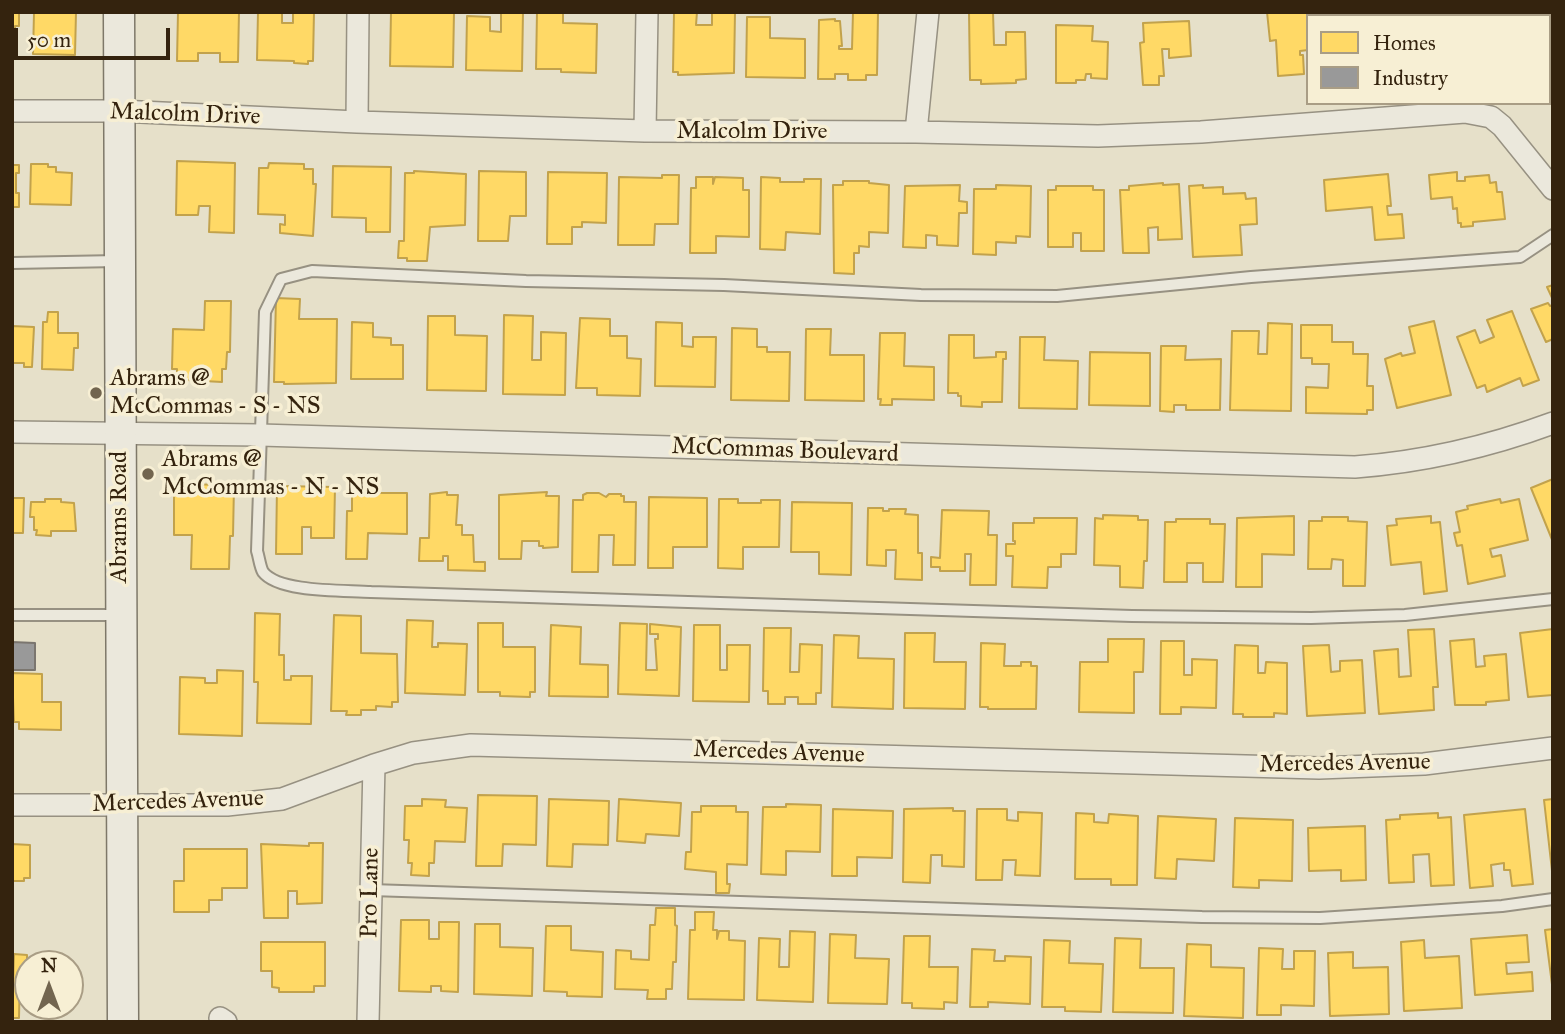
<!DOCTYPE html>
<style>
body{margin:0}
#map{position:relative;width:1565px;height:1034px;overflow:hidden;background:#e6e0c9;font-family:"IM FELL Great Primer",serif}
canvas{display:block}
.frame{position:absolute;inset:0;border:14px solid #34230e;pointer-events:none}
.legend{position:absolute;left:1306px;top:14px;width:245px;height:91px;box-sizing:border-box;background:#f7efd4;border:2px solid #a99d85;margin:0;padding:9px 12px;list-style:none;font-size:21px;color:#34230e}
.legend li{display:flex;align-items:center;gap:14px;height:35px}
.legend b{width:35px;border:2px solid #a99d85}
.north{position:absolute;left:14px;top:950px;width:70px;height:70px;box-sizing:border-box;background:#f7efd4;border:2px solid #a99d85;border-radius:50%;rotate:0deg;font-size:19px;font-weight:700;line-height:28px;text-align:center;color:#34230e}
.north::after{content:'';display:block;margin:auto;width:24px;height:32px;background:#72654f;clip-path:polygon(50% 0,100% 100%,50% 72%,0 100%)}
.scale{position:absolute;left:14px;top:28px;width:156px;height:32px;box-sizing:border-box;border:4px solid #34230e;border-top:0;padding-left:9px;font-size:21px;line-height:24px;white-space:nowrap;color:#34230e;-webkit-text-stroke:5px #f7efd4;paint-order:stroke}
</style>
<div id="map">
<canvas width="1565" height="1034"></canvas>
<div class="frame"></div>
<ul class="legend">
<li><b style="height:19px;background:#ffd966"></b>Homes</li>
<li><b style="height:19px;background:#999"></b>Industry</li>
</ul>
<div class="north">N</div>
<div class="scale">50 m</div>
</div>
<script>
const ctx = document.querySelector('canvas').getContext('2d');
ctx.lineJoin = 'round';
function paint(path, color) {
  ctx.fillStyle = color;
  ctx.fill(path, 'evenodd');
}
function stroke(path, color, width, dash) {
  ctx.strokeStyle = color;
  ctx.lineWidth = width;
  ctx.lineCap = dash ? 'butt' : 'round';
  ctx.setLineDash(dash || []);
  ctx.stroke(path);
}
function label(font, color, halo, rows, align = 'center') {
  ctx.font = font + ' "IM FELL Great Primer",serif';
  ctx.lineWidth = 7;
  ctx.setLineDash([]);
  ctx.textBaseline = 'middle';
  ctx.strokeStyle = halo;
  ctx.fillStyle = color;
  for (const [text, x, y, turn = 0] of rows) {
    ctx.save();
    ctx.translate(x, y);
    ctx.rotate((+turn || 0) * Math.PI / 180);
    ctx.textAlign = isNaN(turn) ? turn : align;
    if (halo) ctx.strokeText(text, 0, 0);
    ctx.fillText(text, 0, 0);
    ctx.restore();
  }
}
const homes = new Path2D(`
 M12,12H19V26H15V48H12Z
 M56,12H76L75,55L33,54L34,13Z
 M178,12H239L238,62H220V53H198V61H177Z
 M258,12H282V23H293V12H314L313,61H308V64L294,63V61L257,60Z
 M391,12H454L453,67L390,66Z
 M501,12H523L522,71L466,70L467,16L490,17V31L501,32Z
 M537,12H563V23L597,24L596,73L561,72V69H536Z
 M674,12H697L696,25H712V12H735L734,73L678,75V72H673Z
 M853,12H878L877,75H866V80H848V74H835V79H818L819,20L835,19V21H840L842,46H839V49H852Z
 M969,12H993L994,45H1006V32H1025L1026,79L1016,80V83L981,84V80H970Z
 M1267,12H1310V16H1308V50L1300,51V55H1303L1304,74L1278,76L1276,40L1270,41Z
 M1337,12H1398V16H1337Z
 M1424,12H1489V16H1424Z
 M1538,12H1553L1552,66L1549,63V16H1534Z
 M747,17H770V38L805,39V78L746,77Z
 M1189,21L1191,56L1169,58V49H1162L1164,76H1159V85H1143L1140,43L1144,42L1143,23Z
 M1056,25L1093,26L1092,41L1108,42L1107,79L1091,78V74H1086L1085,80H1076V83H1056Z
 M177,161L235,163L234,233L209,232L210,206H199L198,215H176Z
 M269,163L304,164V169H313V184H316L313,236L280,233V224L285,225V215L258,214L259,168H268Z
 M31,164H48V167H56V172L72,173L71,205L30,204Z
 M12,165H19V173H16V193H19V207H12Z
 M333,166L391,167L390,232H366V218L332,217Z
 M414,171L466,174L465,225L430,227L427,261H407V258H398L399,241H404L405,173H414Z
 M479,171L526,172V216H510L508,241H478Z
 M548,172L607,173L606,223L582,222V227H572V244H547Z
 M1457,172V181H1465V177L1489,175L1490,183L1496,182L1497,192H1502L1505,219L1473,222V226L1461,227V223H1458L1457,208L1453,209L1452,197L1431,199L1429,175Z
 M1388,174L1391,206H1387L1388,215L1402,214L1404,238L1375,240L1372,207L1326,211L1324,180Z
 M662,175H679L678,224H655L654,245H618L619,177L662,178Z
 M696,177H713V184L715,177L743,178V190H749V237L716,236V253H690L691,188H696Z
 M761,177L780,178V182H804V179H821L820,234L786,232L785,250L760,249Z
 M843,181H869V183L889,185L888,233L869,232V247L859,246V253H854V274L834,273L833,185H843Z
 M1163,183V185L1179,184L1182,239L1158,240V227L1148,228L1149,253H1123L1120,190H1129V186Z
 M960,185L959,201L967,202V213H959L958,246L937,245V236L926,235V248L903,247L905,186Z
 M996,185L1031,186L1030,237L1016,236V243L996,242V255L973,254L974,189H996Z
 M1203,185V188L1223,187V194L1245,193L1246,199L1256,198L1257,224L1240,225L1242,255L1193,257L1189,186Z
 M1056,186H1093V190H1104V251H1081V233H1073V247H1048V190H1056Z
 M1553,285V300L1547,287Z
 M276,298L300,299L299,319H337L336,383L284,384V382H274Z
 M205,301H231L230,352H227L226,369H222V382L185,380V376H177V369H172L173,329L204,330Z
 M1548,303L1550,306L1553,305V339L1546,342L1531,309Z
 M1512,311L1539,380L1523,386L1520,378L1487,392L1485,385L1477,388L1457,337L1475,330L1480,343L1494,337L1487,320Z
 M48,312H58V333H78V348H74L73,370L42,369L43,322H47Z
 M504,315L533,316L532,360H541V332L566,333L565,395L503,394Z
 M428,316H455V335L487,336L486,391L427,390Z
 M580,318L610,319V336H627V358L641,359L640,396L597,395V388H576Z
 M1434,321L1451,395L1397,408L1385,359L1401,353L1402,356L1415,353L1409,327Z
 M352,322L373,323V337L391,338V345H403V379H351Z
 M656,322L682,323V346L693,347V337H716L715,387L655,386Z
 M1268,323L1292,324L1291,411L1230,410L1232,331H1259L1258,354H1267Z
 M1301,325H1332V342H1353V354H1368L1367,386H1373V410H1367V414L1306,413V387L1328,388L1329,364H1312V358H1301Z
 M12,326L34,327L32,367H24V363H12Z
 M732,328L757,329V347H767V352H790L789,401L731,400Z
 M806,329H831L830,355H864V401L805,400Z
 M880,333H905L904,366L934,367V400L892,399V405H880L881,399H878Z
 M949,335H974V358L996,357V352H1006V359H1003L1002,402H982V407L961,406V396H958V393H948Z
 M1020,337H1045L1044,360L1078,361L1077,409L1019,408Z
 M1161,346H1186L1185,360L1221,359L1220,410H1186V405H1174V412L1160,411Z
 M1090,352L1150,353V406L1089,405Z
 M1553,479V542L1531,488Z
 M174,484L234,485L233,536H230L229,569H191L192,535H174Z
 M277,486L335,487L334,538H311V527H302V554H276Z
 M352,490H366V493H407V534L368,533L367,559H346L347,511H352Z
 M447,492V495H458L456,525H462V535H473L474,562H485V571L448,570V556H443V561H419L420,538H429L430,494Z
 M547,492L546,496H559L558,547L543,548V546H539V541H522L521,559H499V495Z
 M587,493H599L606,497L609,494H621V496H624V502H636L635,565H613L614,535H599L598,572H572L573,500H583V495Z
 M649,497L707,498V547H673V568H648Z
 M12,498H24L23,533H12Z
 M45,499H61V502L74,503L76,531H51V536L36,535L37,530H34V517H30L31,502H45Z
 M719,499H738V503H761V500H780L779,547H743V569L718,568Z
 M1500,499L1501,503L1519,499L1528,540L1490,549L1492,557L1501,555L1505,576L1468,584L1462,545L1457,546L1454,533L1460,532L1456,512L1468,509L1467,506Z
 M792,502L852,503L851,575L819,574V552H791Z
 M868,508H883V511H889V509H906L905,514L918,515V553H922V580L895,579L896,550H886V566L867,565Z
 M942,510L989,511L988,535H997L996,585H970L971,554H965V571H940V567H931V557L940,558Z
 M1103,515L1138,516V520H1148L1147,561H1144L1143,588L1120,587V566L1094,565L1095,518L1103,519Z
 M1294,516V555L1262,554V587H1236L1237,518Z
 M1431,516V523L1440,522L1447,591L1424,594L1421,562L1391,565L1387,526L1397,525L1396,519Z
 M1322,517H1348V521L1367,522L1365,586H1343V560L1332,559L1331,569H1308L1309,521H1322Z
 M1034,518H1077L1076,554H1061V567H1048L1047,588L1012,587L1013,556H1006V544H1015V541H1013V523H1034Z
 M1176,519H1210V524H1225L1223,582H1203V563H1187V582H1164L1165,522H1176Z
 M255,613L280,614L279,655H284V680H291V676H312L311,724L257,723L258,682H254Z
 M334,615L361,616V653L397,654L398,702H392V707L376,706V710H361V715H346L347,711H331Z
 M407,620L433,621L432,647H438V643L467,644L465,695L405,693Z
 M478,623H503V647H535V692H530V697L500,696V692H478Z
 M620,623L647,624L646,670H657L655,639H658V634H650V624L681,627L679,696L618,694Z
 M551,625L581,627L580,664L608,665V697L549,696Z
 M694,625H720V670H727V645H750L749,702L693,701Z
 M764,628H791L790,672H799L800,644L822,645L821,693H816V704H798V697H785V704H768V691H763Z
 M1434,629L1438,687H1433L1434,710L1379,714L1374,651L1398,649L1399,677L1411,676L1408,630Z
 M1553,629V695L1528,697L1520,633Z
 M905,633H935L934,662H966L965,709L904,708Z
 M834,635L859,636L858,658L894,659L893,709L832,707Z
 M1108,639H1144L1143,672H1134V713L1079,712L1080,662H1108Z
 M1474,639L1476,667L1485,666L1484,656L1506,654L1509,700L1486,702V705H1455L1450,641Z
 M1161,641H1184V675H1192V659L1217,660L1216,708L1181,707V714H1160Z
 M981,643L1005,644L1004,666H1021V662H1031V666H1037L1036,709H988V707H980Z
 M1235,645L1258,646V673H1265L1266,662L1287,663V714L1274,713V717H1243V714H1233Z
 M1329,645L1331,672L1340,671V661L1362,660L1365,713L1307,716L1303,646Z
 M217,670L243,671L242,736L179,734L180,677L205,678V683H217Z
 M12,673L42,674V702H61V730L19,729V722H14Z
 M478,795L537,796L536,845L503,844L502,866H476Z
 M422,799L446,800L445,807L467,808L465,842L435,841L434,863H429V876L411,875L412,863H408L409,840H404L405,806H422Z
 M549,799L609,801L608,845L573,844L572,867L547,866Z
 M619,799L681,803L679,836L646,834L645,843L617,841Z
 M1553,799V871H1552L1544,800Z
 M786,804L821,805L820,852L786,851V875L761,874L763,807H786Z
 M701,806H736V812H748L747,865L727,864V884H730L729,893H716V872L685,869L686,852H691L692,812H701Z
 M953,808V811H965L964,867L942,866V855H931L930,883L903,882L904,809Z
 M833,809L893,811L892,858L857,857V876H832Z
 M977,809H1007V820L1018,821V812L1042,813L1040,876L1015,875L1016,860H1003L1002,880H976Z
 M1525,809L1533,884L1512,886L1510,870H1504V863L1491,865L1493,886L1470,888L1464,815Z
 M1076,813L1094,814V822L1108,823L1109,814L1138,816L1137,885H1111V879H1075Z
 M1438,813V818L1451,817L1454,885L1431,886L1429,854L1413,855L1414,882L1389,883L1386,820L1400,819V815Z
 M1158,816L1216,819L1214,861L1177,859L1176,879L1155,878Z
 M1235,818L1293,820L1292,881L1259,880V888L1233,887Z
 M1365,826L1366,880L1341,881V870L1309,871L1308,828Z
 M309,843H323L322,903L297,904V891H288V918H264L261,844L309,846Z
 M12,844L30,845V878H24V881H12Z
 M184,849H247V888H222V900H209V912H174V881H184Z
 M656,908H675V925L677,926L676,962H673L672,989H666V999H647L648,990L615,989L616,950L631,951V959L649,960L650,925H655Z
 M695,912H714L713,930H717V939L719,931H729V940L745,941L744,1000L688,999L690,930H695Z
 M401,920H429V939H439V922H459L458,992L441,991V986H431V992L399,991Z
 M475,924H500V947L533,948L532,996L474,994Z
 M546,926H571V950L603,952L602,997L567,996V992L544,991Z
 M1553,929V992L1545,930Z
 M790,931L815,932L813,1002L757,1000L759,938L780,939L779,967H789Z
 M830,934L856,935L855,958L889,959L887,1004L828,1003Z
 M1527,935L1529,962L1506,963L1507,974L1532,972L1533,991L1475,995L1471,939Z
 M904,936H930L929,967H958L957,1003L944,1002V1009L912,1008V1003H902Z
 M1115,938L1141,939L1140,968H1174L1173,1013L1113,1012Z
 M1044,940L1070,941L1069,963L1103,964L1101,1012L1065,1011V1007H1042Z
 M1424,940L1425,958L1459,956L1462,1008L1404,1011L1401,942Z
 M261,942H325V986H314V992H279V988L272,987V971H261Z
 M1187,944L1211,945V967L1244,968L1243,1018L1184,1016Z
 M1259,948L1283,949L1282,969H1294V951H1315L1314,1006L1281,1005V1015H1257Z
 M972,949L995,950L994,961H1005V956L1031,957L1030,1004L988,1002V1007H970Z
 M1353,952V968L1388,967L1389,1014L1330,1016L1328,953Z
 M14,954L27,955V969H20L19,1018H12Z`);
const industry = new Path2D(`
 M12,642L35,643V670H12Z`);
const lane = new Path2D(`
 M1553,235L1520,257L1251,277L1057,296L921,295L724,285L526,281L312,271L281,279L265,312L257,551C259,557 260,567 263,572C279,593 346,590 371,592L1132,616L1311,618L1405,615L1553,599
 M12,263L118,261
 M12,615H118
 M371,890L1202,917L1320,918L1502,906L1553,899`);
const street = new Path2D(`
 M12,111H119L357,122L645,131L916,132L1098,136L1201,132L1465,112L1491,117L1502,126L1553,189
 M357,122L358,12
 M645,131L647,12
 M916,132L928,12
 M12,432L260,435L1355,467C1423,462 1488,447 1553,423
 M12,805H227L282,799L374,765L413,753L471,745L1319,768L1424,764L1553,748
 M220,1018L226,1022
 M368,1022L374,765`);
const secondary = new Path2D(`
 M119,12L123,1022`);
const markers = [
 [96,393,7,"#72654f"],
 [148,474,7,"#72654f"]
];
const streetNames = [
 ["Malcolm Drive",185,115,2],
 ["Malcolm Drive",752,132],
 ["McCommas Boulevard",785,451,2],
 ["Abrams Road",120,517,-90],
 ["Mercedes Avenue",779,753,2],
 ["Mercedes Avenue",1345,764,-1],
 ["Mercedes Avenue",178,802,-2],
 ["Pro Lane",371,893,-89]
];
const poiNames = [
 ["Abrams @",110,379],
 ["McCommas - S - NS",110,407],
 ["Abrams @",162,460],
 ["McCommas - N - NS",162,488]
];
paint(homes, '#ffd966');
stroke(homes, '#c2a24c', 2);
paint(industry, '#999');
stroke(industry, '#7b766f', 2);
stroke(lane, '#979182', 14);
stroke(street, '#979182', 24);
stroke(secondary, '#7e7869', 33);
stroke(lane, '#ebe8dc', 10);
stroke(street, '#ebe8dc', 21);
stroke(secondary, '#ebe8dc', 30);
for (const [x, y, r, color] of markers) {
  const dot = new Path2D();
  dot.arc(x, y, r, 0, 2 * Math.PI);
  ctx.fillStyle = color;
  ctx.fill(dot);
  stroke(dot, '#f7efd4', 2.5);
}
label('24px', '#34230e', '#f7efd4', streetNames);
label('24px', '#34230e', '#f7efd4', poiNames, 'left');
</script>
